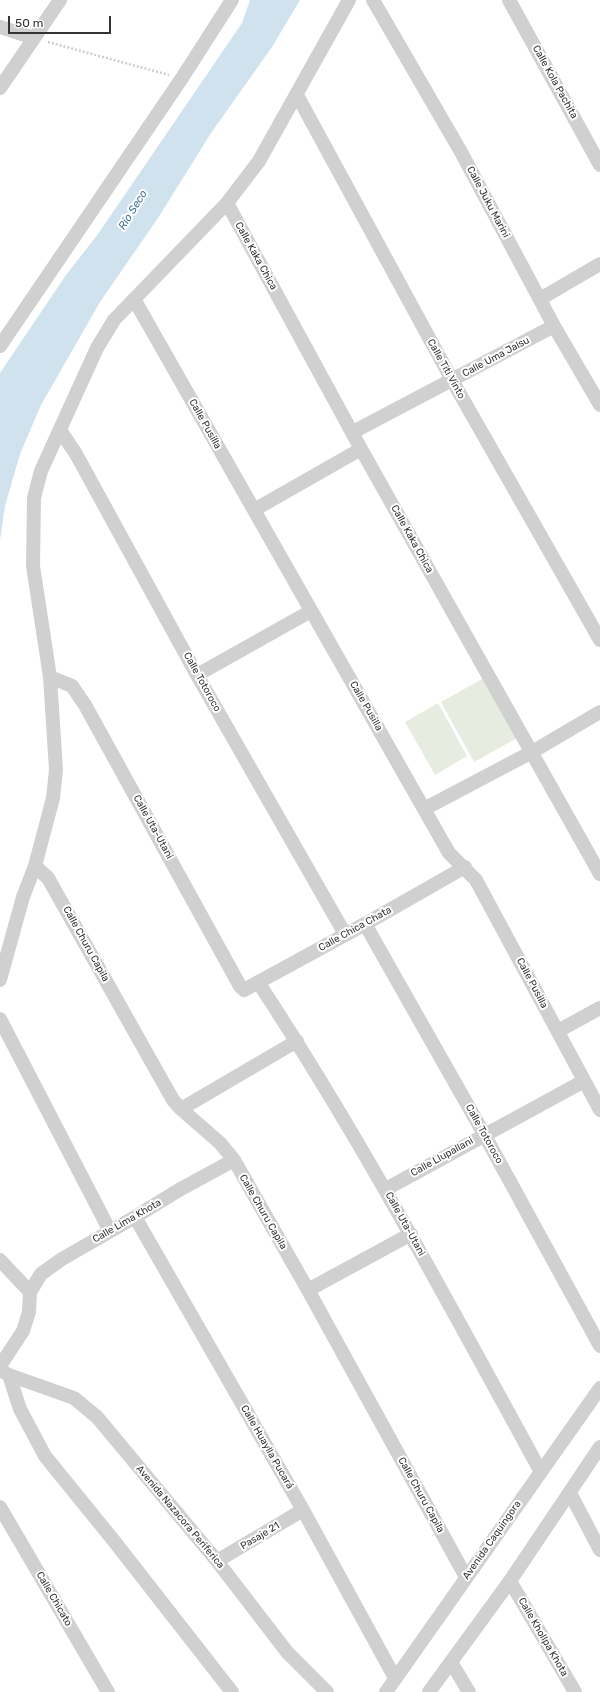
<!DOCTYPE html>
<meta charset="utf-8">
<style>
body{margin:0}
#map{position:relative;width:600px;height:1692px;overflow:hidden;background:#fff;font-family:Rubik,sans-serif}
canvas{display:block}
.scale{position:absolute;left:8px;top:16px;width:103px;height:18px;box-sizing:border-box;border:2px solid #333;border-top:0;padding-left:5px;font-size:12px;line-height:14px;white-space:nowrap;color:#333;-webkit-text-stroke:3px #fff;paint-order:stroke}
</style>
<div id="map">
<canvas width="600" height="1692"></canvas>
<div class="scale">50 m</div>
</div>
<script>
const ctx = document.querySelector('canvas').getContext('2d');
ctx.lineJoin = 'round';
function paint(path, color) {
  ctx.fillStyle = color;
  ctx.fill(path, 'evenodd');
}
function stroke(path, color, width, dash) {
  ctx.strokeStyle = color;
  ctx.lineWidth = width;
  ctx.lineCap = dash ? 'butt' : 'round';
  ctx.setLineDash(dash || []);
  ctx.stroke(path);
}
function label(font, color, halo, rows, align = 'center') {
  ctx.font = font + ' Rubik,sans-serif';
  ctx.lineWidth = 4;
  ctx.setLineDash([]);
  ctx.textBaseline = 'middle';
  ctx.strokeStyle = halo;
  ctx.fillStyle = color;
  for (const [text, x, y, turn = 0] of rows) {
    ctx.save();
    ctx.translate(x, y);
    ctx.rotate((+turn || 0) * Math.PI / 180);
    ctx.textAlign = isNaN(turn) ? turn : align;
    if (halo) ctx.strokeText(text, 0, 0);
    ctx.fillText(text, 0, 0);
    ctx.restore();
  }
}
const green = new Path2D(`
 M493,673L526,733L474,762L441,702Z
 M438,703L467,756L435,775L405,722Z`);
const water = new Path2D(`
 M250,0H300L272,47L211,133L158,218L100,302L41,405L20,454L5,506L0,540V373L66,275L98,234L242,23Z`);
const path = new Path2D(`
 M48,42L169,75`);
const minor = new Path2D(`
 M373,0L461,152L554,326L600,405
 M509,0L600,165
 M0,27L34,38
 M0,88L60,0
 M297,95L452,380L600,640
 M227,203L361,449L600,874
 M134,299L449,853L476,880L600,1110
 M540,299L600,264
 M0,346L182,78L232,0
 M60,430L76,454L197,675L345,934
 M353,432L554,326
 M254,510L361,449
 M197,675L311,611
 M50,677L72,686L85,705L240,986L244,990L365,924L465,867
 M424,809L532,752L600,712
 M35,866L48,878L173,1100L181,1109L220,1143L234,1160L308,1290L466,1577
 M365,924L484,1134L600,1346
 M0,980L23,897L35,866L53,798L56,770L50,677L33,566L34,498L41,471L97,348L114,320L227,203L259,161L349,0
 M258,982C362,1140 450,1306 541,1472
 M0,1019L110,1231
 M558,1031L600,1008
 M181,1109L297,1041
 M386,1189L584,1081
 M135,1217L303,1510L395,1678
 M0,1260L30,1292L29,1312L23,1331L0,1366
 M308,1290L411,1234
 M30,1292L41,1274L62,1259L135,1217L179,1190L234,1160
 M0,1370L9,1375L74,1398L97,1417L217,1561L287,1652L327,1692
 M9,1375L20,1409L45,1456L114,1541L232,1692
 M570,1493L600,1550
 M0,1507L108,1692
 M217,1561L303,1510
 M510,1581L575,1692
 M451,1662L469,1692
 M386,1692L600,1388
 M429,1692L510,1581L600,1447`);
const streetNames = [
 ["Calle Kola Pachita",555,82,61],
 ["Calle Juku Marini",488,202,62],
 ["Calle Kaka Chica",256,256,61],
 ["Calle Uma Jalsu",496,357,-28],
 ["Calle Titi Vinto",446,369,61],
 ["Calle Pusilla",205,424,61],
 ["Calle Kaka Chica",412,539,61],
 ["Calle Totoroco",202,682,61],
 ["Calle Pusilla",366,706,60],
 ["Calle Uta-Utani",153,827,61],
 ["Calle Chica Chata",355,929,-29],
 ["Calle Churu Capila",86,944,61],
 ["Calle Pusilla",532,983,62],
 ["Calle Totoroco",484,1134,61],
 ["Calle Llupallani",442,1157,-29],
 ["Calle Churu Capila",263,1212,60],
 ["Calle Lima Khota",127,1221,-30],
 ["Calle Uta-Utani",405,1224,61],
 ["Calle Huaylla Pucará",267,1447,60],
 ["Calle Churu Capila",421,1495,61],
 ["Avenida Nazacora Periferica",180,1517,50],
 ["Pasaje 21",260,1536,-31],
 ["Avenida Caquingora",492,1540,-55],
 ["Calle Chicato",54,1599,60],
 ["Calle Khollpa Khota",543,1637,60]
];
const waterNames = [
 ["Río Seco",133,210,-58]
];
paint(green, '#e6ecdf');
paint(water, '#cfe2ee');
stroke(path, '#cdcdcd', 2.5, [2, 2]);
stroke(minor, '#d0d0d0', 14);
label('10px', '#333', '#fff', streetNames);
label('italic 11px', '#3f7597', '#fff', waterNames);
</script>
